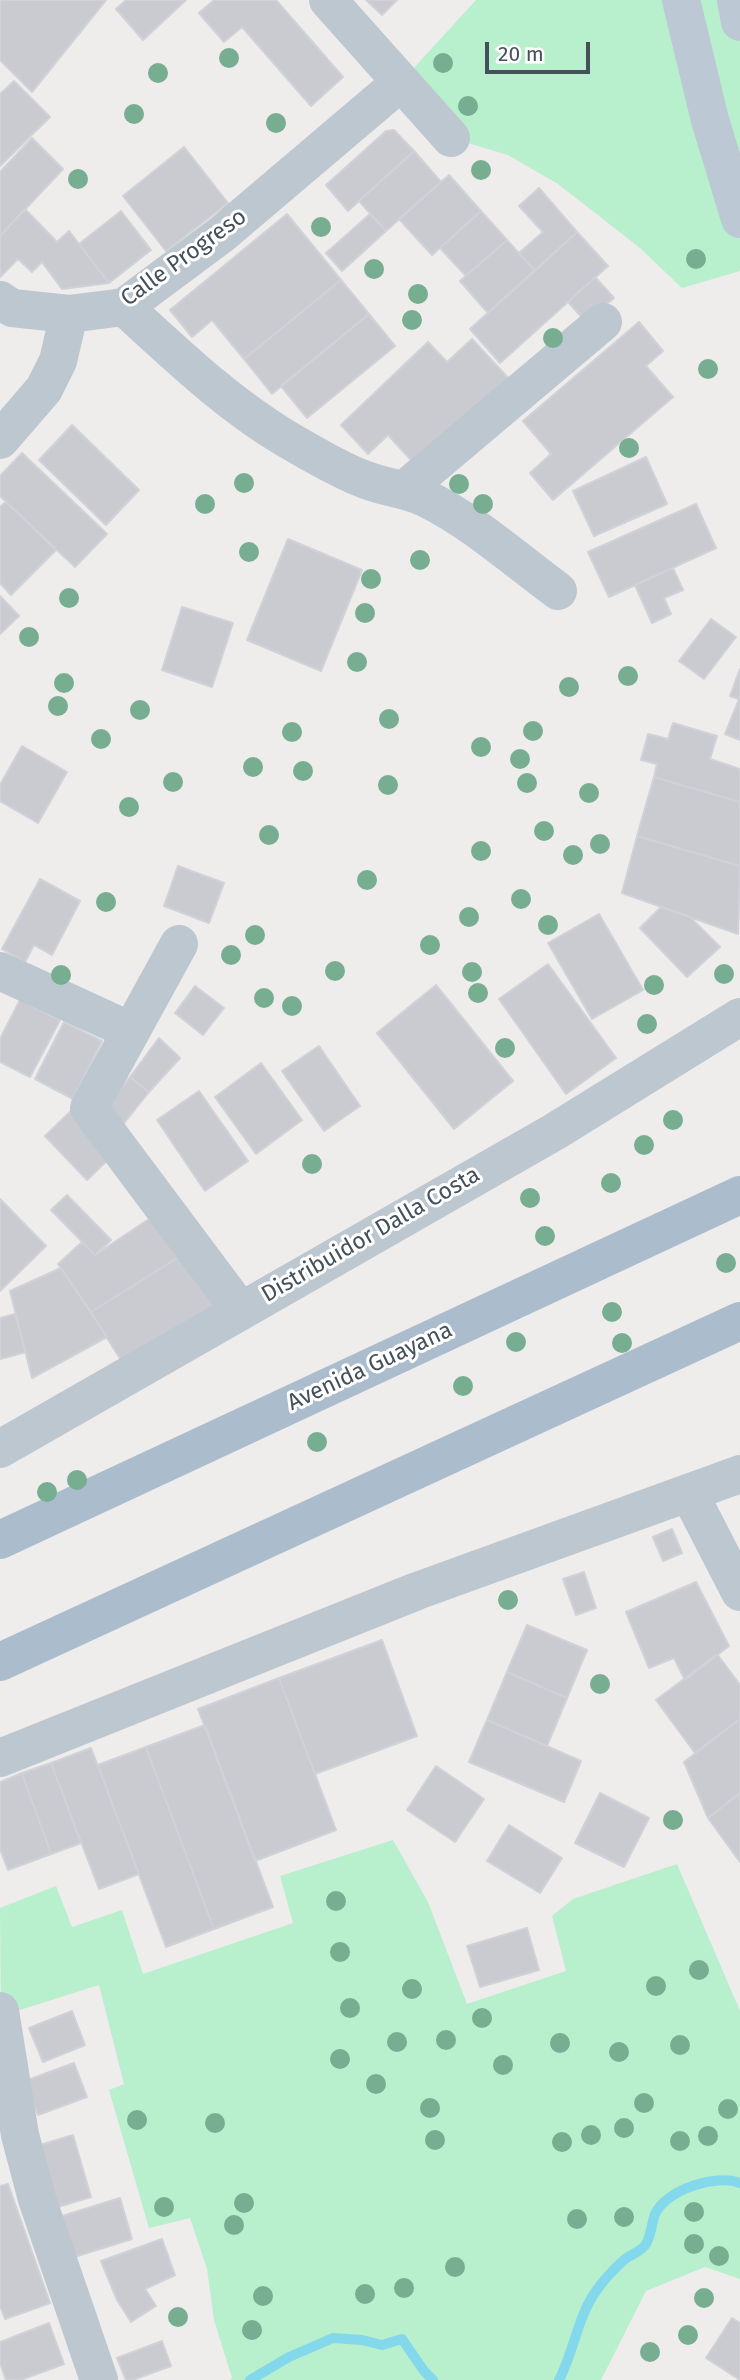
<!DOCTYPE html>
<style>
body{margin:0}
#map{position:relative;width:740px;height:2380px;overflow:hidden;background:#efecec;font-family:"Fira Sans",sans-serif}
canvas{display:block}
.scale{position:absolute;left:485px;top:42px;width:105px;height:32px;box-sizing:border-box;border:4px solid #44505a;border-top:0;padding-left:9px;font-size:21px;line-height:24px;white-space:nowrap;color:#44505a;-webkit-text-stroke:5px #fff;paint-order:stroke}
</style>
<div id="map">
<canvas width="740" height="2380"></canvas>
<div class="scale">20 m</div>
</div>
<script>
const ctx = document.querySelector('canvas').getContext('2d');
ctx.lineJoin = 'round';
function paint(path, color) {
  ctx.fillStyle = color;
  ctx.fill(path, 'evenodd');
}
function stroke(path, color, width, dash) {
  ctx.strokeStyle = color;
  ctx.lineWidth = width;
  ctx.lineCap = dash ? 'butt' : 'round';
  ctx.setLineDash(dash || []);
  ctx.stroke(path);
}
function label(font, color, halo, rows, align = 'center') {
  ctx.font = font + ' "Fira Sans",sans-serif';
  ctx.lineWidth = 6;
  ctx.setLineDash([]);
  ctx.textBaseline = 'middle';
  ctx.strokeStyle = halo;
  ctx.fillStyle = color;
  for (const [text, x, y, turn = 0] of rows) {
    ctx.save();
    ctx.translate(x, y);
    ctx.rotate((+turn || 0) * Math.PI / 180);
    ctx.textAlign = isNaN(turn) ? turn : align;
    if (halo) ctx.strokeText(text, 0, 0);
    ctx.fillText(text, 0, 0);
    ctx.restore();
  }
}
const green = new Path2D(`
 M476,0H736L740,22V271L682,288L640,248L558,184L508,155L451,138L401,82Z
 M393,1840L428,1902L467,2004L566,1971L552,1916L573,1899L677,1864L740,2011V2279L705,2267L646,2291L601,2380H230L232,2378L214,2320L207,2269L190,2218L149,2228L109,2090L124,2084L99,1985L1,2016L0,1908L56,1886L72,1927L122,1910L143,1974L293,1923L280,1876Z`);
const stream = new Path2D(`
 M250,2380L289,2357L333,2338L362,2340L382,2345L402,2339L424,2371L433,2380
 M559,2380C574,2352 577,2318 596,2291C603,2281 615,2268 624,2260C630,2255 642,2251 646,2244C651,2236 652,2222 655,2214C667,2189 716,2174 740,2183`);
const building = new Path2D(`
 M0,0H106L32,92L0,60Z
 M126,0H186L143,40L116,9Z
 M214,0H276L343,77L311,106L242,27L224,42L199,13Z
 M366,0H397L382,15Z
 M14,81L50,117L0,166V94Z
 M394,130L414,151L348,211L326,185L386,131Z
 M32,138L63,169L0,236V172Z
 M184,147L228,203L166,251L123,196Z
 M414,151L441,182L386,231L359,201Z
 M449,175L481,211L432,255L399,219Z
 M539,188L577,232L535,271L519,253L543,232L519,206Z
 M25,209L57,242L69,231L109,283L62,289L42,262L32,272L18,259L0,277V236Z
 M121,211L151,250L109,283L79,244Z
 M481,211L507,240L466,276L440,248Z
 M287,214L341,280L244,359L212,320L192,337L170,310Z
 M370,214L386,231L342,271L326,253Z
 M577,232L608,266L500,363L470,329Z
 M507,240L535,271L488,313L460,281Z
 M595,277L614,298L586,322L568,302Z
 M341,280L369,314L272,394L244,359Z
 M369,314L395,346L307,418L281,386Z
 M639,322L663,351L646,366L673,397L553,500L530,473L551,454L523,421Z
 M472,339L511,381L432,456L410,459L388,435L368,454L341,425L428,342L447,362Z
 M72,425L139,490L106,525L39,460Z
 M22,453L107,534L75,567L0,496V476Z
 M646,457L667,504L594,536L573,491Z
 M6,502L56,550L11,595L0,583V507Z
 M696,504L716,548L609,597L588,552Z
 M288,539L362,570L321,671L247,640Z
 M673,568L683,590L664,598L671,614L652,623L635,585Z
 M0,596L19,616L0,634Z
 M182,607L233,623L212,687L162,670Z
 M711,619L736,637L704,679L679,661Z
 M740,669V740L725,734L739,699L730,696Z
 M673,723L717,736L710,759L740,769V802L654,777L657,764L641,760L648,734L668,739Z
 M22,746L67,772L38,823L0,801V785Z
 M654,777L740,802V866L637,836Z
 M637,836L740,866L738,934L622,893Z
 M178,866L224,883L209,923L164,906Z
 M40,879L80,901L52,955L34,945L25,962L2,949Z
 M661,907L690,917L720,947L687,977L640,928Z
 M599,914L643,990L592,1019L548,943Z
 M548,964L616,1058L566,1094L499,999Z
 M436,985L513,1081L454,1129L377,1033Z
 M195,986L224,1008L203,1035L175,1013Z
 M20,1000L60,1020L30,1077L0,1062V1039Z
 M64,1022L102,1041L73,1099L35,1079Z
 M159,1038L180,1058L149,1092L130,1077Z
 M319,1046L360,1106L324,1131L282,1071Z
 M261,1063L302,1120L256,1154L215,1097Z
 M130,1077L149,1092L121,1127L102,1112Z
 M199,1091L248,1161L205,1191L157,1120Z
 M74,1108L116,1152L87,1180L45,1136Z
 M67,1195L111,1240L95,1255L51,1210Z
 M0,1199L46,1246L0,1291Z
 M155,1215L182,1255L91,1312L58,1264L82,1242L95,1255Z
 M182,1255L215,1308L124,1365L91,1312Z
 M61,1268L107,1337L32,1378L10,1291Z
 M15,1314L26,1352L0,1359V1318Z
 M672,1529L682,1553L663,1561L653,1537Z
 M584,1572L596,1608L576,1615L563,1579Z
 M696,1582L729,1646L685,1680L674,1658L649,1668L626,1612Z
 M527,1625L587,1650L567,1698L507,1672Z
 M382,1640L417,1736L315,1774L279,1678Z
 M717,1654L740,1685V1719L695,1753L656,1700Z
 M507,1672L567,1698L547,1746L487,1720Z
 M279,1678L336,1830L255,1861L198,1709Z
 M740,1719V1793L708,1818L684,1762Z
 M487,1720L581,1761L564,1802L469,1762Z
 M205,1725L273,1907L214,1929L146,1747Z
 M146,1747L214,1929L166,1947L98,1765Z
 M91,1748L139,1874L99,1889L51,1763Z
 M51,1763L81,1843L51,1854L22,1773Z
 M436,1766L484,1799L455,1842L407,1810Z
 M22,1773L51,1854L8,1870L0,1849V1782Z
 M600,1793L649,1818L624,1867L575,1843Z
 M740,1793V1862L708,1818Z
 M509,1825L562,1858L540,1893L487,1861Z
 M527,1928L539,1970L480,1987L467,1946Z
 M72,2011L85,2045L43,2062L29,2028Z
 M74,2063L87,2097L38,2115L25,2081Z
 M73,2135L91,2197L48,2210L30,2148Z
 M8,2184L50,2303L5,2319L0,2306V2186Z
 M120,2198L132,2239L71,2258L59,2217Z
 M162,2239L175,2275L145,2289L156,2306L131,2322L117,2300L101,2261Z
 M732,2318L740,2323V2380L706,2358Z
 M49,2323L64,2364L21,2380H6L0,2363V2342Z
 M162,2341L171,2366L133,2380H126L117,2358Z`);
const street = new Path2D(`
 M328,0L451,138
 M0,300L12,308L69,314L124,307L222,234L401,82
 M124,307C176,354 225,402 285,438C307,451 343,472 366,480C386,488 408,489 427,499C475,523 516,560 558,591
 M0,440L44,389L58,361L69,314
 M404,490L603,322
 M179,944L89,1108L240,1310
 M0,971L131,1031
 M0,1449L554,1132L740,1017
 M689,1493L740,1592
 M0,1758L417,1591L740,1474
 M0,2011L20,2135L37,2199L99,2380`);
const secondary = new Path2D(`
 M681,0L710,120L740,219
 M736,0L740,22`);
const primary = new Path2D(`
 M0,1540L740,1195
 M0,1662L740,1321`);
const trees = [
 [229,58],
 [443,63],
 [158,73],
 [468,106],
 [134,114],
 [276,123],
 [481,170],
 [78,179],
 [321,227],
 [696,259],
 [374,269],
 [418,294],
 [412,320],
 [553,338],
 [708,369],
 [629,448],
 [244,483],
 [459,484],
 [205,504],
 [483,504],
 [249,552],
 [420,560],
 [371,579],
 [69,598],
 [365,613],
 [29,637],
 [357,662],
 [628,676],
 [64,683],
 [569,687],
 [58,706],
 [140,710],
 [389,719],
 [533,731],
 [292,732],
 [101,739],
 [481,747],
 [520,759],
 [253,767],
 [303,771],
 [173,782],
 [527,783],
 [388,785],
 [589,793],
 [129,807],
 [544,831],
 [269,835],
 [600,844],
 [481,851],
 [573,855],
 [367,880],
 [521,899],
 [106,902],
 [469,917],
 [548,925],
 [255,935],
 [430,945],
 [231,955],
 [335,971],
 [472,972],
 [724,974],
 [61,975],
 [654,985],
 [478,993],
 [264,998],
 [292,1006],
 [647,1024],
 [505,1048],
 [673,1120],
 [644,1145],
 [312,1164],
 [611,1183],
 [530,1198],
 [545,1236],
 [726,1263],
 [612,1312],
 [516,1342],
 [622,1343],
 [463,1386],
 [317,1442],
 [77,1480],
 [47,1492],
 [508,1600],
 [600,1684],
 [673,1820],
 [336,1901],
 [340,1952],
 [699,1970],
 [656,1986],
 [412,1989],
 [350,2008],
 [482,2018],
 [446,2040],
 [397,2042],
 [560,2043],
 [680,2045],
 [619,2052],
 [340,2059],
 [503,2065],
 [376,2084],
 [644,2103],
 [430,2108],
 [728,2109],
 [137,2120],
 [215,2123],
 [624,2128],
 [591,2135],
 [708,2136],
 [435,2140],
 [680,2141],
 [562,2142],
 [244,2203],
 [164,2207],
 [694,2212],
 [624,2217],
 [577,2219],
 [234,2225],
 [694,2244],
 [719,2256],
 [455,2267],
 [404,2288],
 [365,2294],
 [263,2296],
 [704,2298],
 [178,2317],
 [252,2330],
 [688,2335],
 [650,2352]
];
const streetNames = [
 ["Calle Progreso",184,258,-36],
 ["Distribuidor Dalla Costa",371,1235,-30],
 ["Avenida Guayana",370,1367,-25]
];
paint(green, '#b8efcd');
stroke(stream, '#84d8ec', 10);
paint(building, '#c9cbd1');
stroke(building, '#d0d2d8', 2);
stroke(street, '#bcc7cf', 38);
stroke(secondary, '#bcc8d4', 38);
stroke(primary, '#abbccc', 38);
ctx.fillStyle = '#77ae91';
for (const [x, y] of trees) {
  ctx.beginPath();
  ctx.arc(x, y, 10, 0, 2 * Math.PI);
  ctx.fill();
}
label('23px', '#44505a', '#fff', streetNames);
</script>
